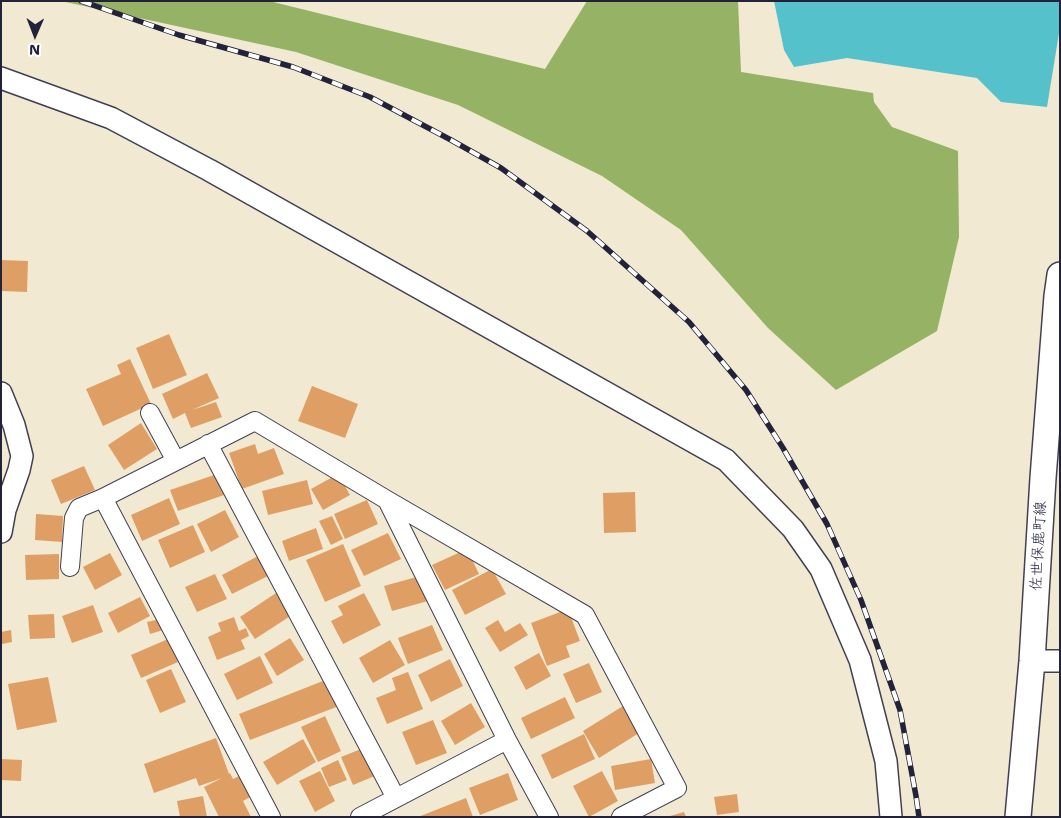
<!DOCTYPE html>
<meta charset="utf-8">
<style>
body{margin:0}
#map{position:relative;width:1061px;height:818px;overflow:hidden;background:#f2e9d2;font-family:"Shantell Sans",sans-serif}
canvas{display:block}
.frame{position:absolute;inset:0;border:2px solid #22223b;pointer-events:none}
.north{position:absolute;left:10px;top:10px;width:50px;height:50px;-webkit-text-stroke:4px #fff;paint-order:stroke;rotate:181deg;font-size:14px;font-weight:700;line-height:20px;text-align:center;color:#22223b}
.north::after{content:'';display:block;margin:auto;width:18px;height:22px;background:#22223b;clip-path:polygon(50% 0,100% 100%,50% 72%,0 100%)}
</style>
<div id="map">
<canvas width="1061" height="818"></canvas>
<div class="frame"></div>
<div class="north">N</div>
</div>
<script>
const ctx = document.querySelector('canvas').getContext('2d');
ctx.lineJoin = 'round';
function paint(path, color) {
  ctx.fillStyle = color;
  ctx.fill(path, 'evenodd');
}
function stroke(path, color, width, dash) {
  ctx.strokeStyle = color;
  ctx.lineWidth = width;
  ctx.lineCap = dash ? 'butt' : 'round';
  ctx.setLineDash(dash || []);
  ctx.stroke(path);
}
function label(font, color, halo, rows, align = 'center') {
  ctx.font = font + ' "Shantell Sans","Klee One",sans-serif';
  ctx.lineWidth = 5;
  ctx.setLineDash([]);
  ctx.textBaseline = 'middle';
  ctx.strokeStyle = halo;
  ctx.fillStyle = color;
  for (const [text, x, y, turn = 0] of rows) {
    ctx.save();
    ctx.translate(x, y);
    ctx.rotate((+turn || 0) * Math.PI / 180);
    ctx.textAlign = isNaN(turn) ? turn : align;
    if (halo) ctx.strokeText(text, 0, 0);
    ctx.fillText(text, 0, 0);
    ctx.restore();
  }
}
const forest = new Path2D(`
 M61,1H269L545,69L587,1H738L741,72L873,93L874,102L892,127L958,151L959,237L937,331L836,390L768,328L681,230L602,176L458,105L296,52Z`);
const water = new Path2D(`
 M774,1H1060V27L1047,107L1001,102L977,78L847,58L794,67L784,50Z`);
const building = new Path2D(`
 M1,260L28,261L27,292L1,291Z
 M169,334L187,375L153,389L136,348Z
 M130,359L151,404L103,426L86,389L121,374L117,365Z
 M207,373L219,398L192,410L216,402L222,417L191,428L185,413L173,419L162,394Z
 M312,386L358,404L345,438L298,421Z
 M141,423L157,449L124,470L108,445Z
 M255,444L258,454L274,448L284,474L242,489L229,453Z
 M84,466L95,490L61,504L51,480Z
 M217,474L224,495L178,511L170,490Z
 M338,474L350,495L323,510L311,489Z
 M307,480L313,504L268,515L262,491Z
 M635,492L636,532L604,533L603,493Z
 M169,498L180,524L142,541L131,515Z
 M367,500L378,524L345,539L334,514Z
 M225,510L239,537L211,552L197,524Z
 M36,514L63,516L62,542L35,540Z
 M332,516L343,539L331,545L319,521Z
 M193,525L205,552L170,568L158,540Z
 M316,528L323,549L289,561L282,541Z
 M388,533L401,559L364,576L351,550Z
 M343,544L361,586L325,602L306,560Z
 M467,549L479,574L445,590L432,565Z
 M110,553L122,575L95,590L83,567Z
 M59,554V579L26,580L25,555Z
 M260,555L270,575L232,594L222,575Z
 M492,569L506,594L465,615L452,590Z
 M215,574L227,599L197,612L185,587Z
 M420,576L428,601L392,611L384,586Z
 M279,591L295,613L255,639L240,617Z
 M364,593L381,625L343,644L331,621L343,615L338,606Z
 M140,597L150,616L118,633L108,613Z
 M93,605L103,632L72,643L62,616Z
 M568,609L580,641L566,646L570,657L547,666L531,623Z
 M54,614L55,638L30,639L28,615Z
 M234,617L239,631L246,628L249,636L241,640L245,649L217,660L208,637L221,631L218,623Z
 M160,619L163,630L150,634L147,622Z
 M498,620L505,632L520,623L528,635L500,652L485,628Z
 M432,625L443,650L408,664L398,638Z
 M11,630L12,642L2,644L1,632Z
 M290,638L304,660L277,676L264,654Z
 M168,639L178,662L141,678L131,655Z
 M390,640L405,665L373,683L359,658Z
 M539,653L551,676L526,690L514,667Z
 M260,656L273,683L237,700L224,674Z
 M450,659L463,686L431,702L418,675Z
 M589,663L602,692L576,703L563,674Z
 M171,669L186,702L160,713L146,680Z
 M408,672L423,709L387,724L376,698L396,690L392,678Z
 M48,677L57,722L17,730L8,684Z
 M328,679L339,706L250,740L239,714Z
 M565,697L575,718L531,739L521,718Z
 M471,703L485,727L455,745L441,721Z
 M623,706L639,733L599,758L583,731Z
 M325,716L341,751L318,762L301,727Z
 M433,720L447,753L416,765L402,732Z
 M584,734L595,759L552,779L541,755Z
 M216,738L229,774L230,773L233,779L241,775L252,796L243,801L251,817H219L204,787L222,778L199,786L196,778L154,793L144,764Z
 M303,739L316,762L277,785L263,762Z
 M366,747L377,775L353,785L341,757Z
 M1,759L22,760L21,781L1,780Z
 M651,759L655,783L615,790L611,766Z
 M338,760L347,780L329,787L321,768Z
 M320,771L335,801L315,812L299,781Z
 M602,771L618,801L589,817L573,786Z
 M508,773L518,800L480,815L469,788Z
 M737,794L739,812L717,815L714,797Z
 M203,796L207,817H180L177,801Z
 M466,798L473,817H418Z
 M684,812L686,817H670V816Z`);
const minor = new Path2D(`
 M150,413L176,461
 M208,444L396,798
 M103,498L271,817
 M387,500L507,740L549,817
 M70,567L74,518L79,508L103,498L255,421L387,500L585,615L677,788L621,817
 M360,817L507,740`);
const tertiary = new Path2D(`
 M1,78L111,118L209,170L726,460L793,529L821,569L860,660L886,761L891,817
 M1,393L14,425L22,456L19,470L5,510L1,532
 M1032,661H1060`);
const secondary = new Path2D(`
 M1018,817L1032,661L1043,478L1057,296L1060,275`);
const rail = new Path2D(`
 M81,1L179,35L293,67L370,97L451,140L501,168L587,231L689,322L746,390L783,448L827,524L861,600L900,710L916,796L919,817`);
const streetNames = [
 ["佐世保鹿町線",1039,546,-87]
];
paint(forest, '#96b265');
paint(water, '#54c1cb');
paint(building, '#df9f64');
stroke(minor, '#414052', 20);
stroke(tertiary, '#414052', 24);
stroke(secondary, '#414052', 28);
stroke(minor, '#fff', 18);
stroke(tertiary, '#fff', 21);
stroke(secondary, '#fff', 25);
stroke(rail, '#22223b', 5.5);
stroke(rail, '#fff', 4, [11]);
label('15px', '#22223b', '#fff', streetNames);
</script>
